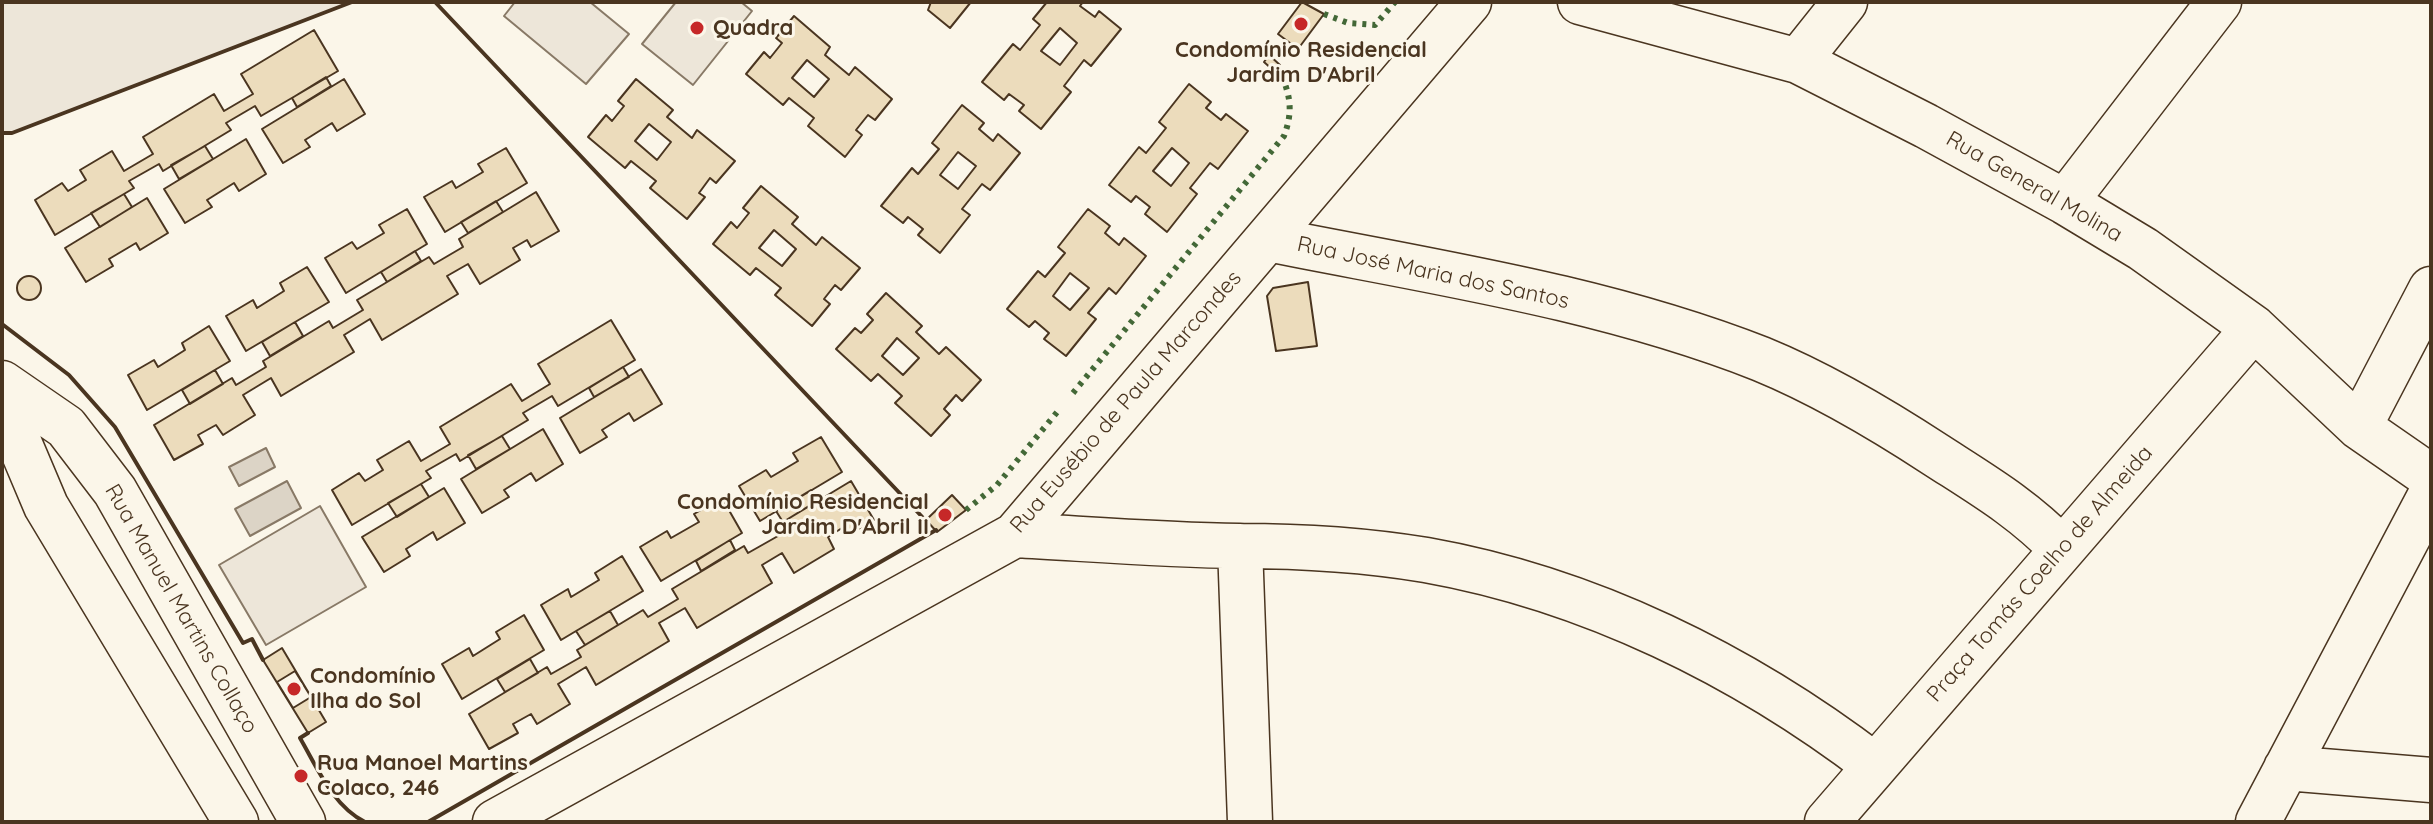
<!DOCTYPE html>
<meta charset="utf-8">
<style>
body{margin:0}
#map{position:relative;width:2433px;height:824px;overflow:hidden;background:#fbf6e9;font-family:Quicksand,sans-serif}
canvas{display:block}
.frame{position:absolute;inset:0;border:4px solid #4a3520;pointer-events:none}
</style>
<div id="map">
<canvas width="2433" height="824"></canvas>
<div class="frame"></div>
</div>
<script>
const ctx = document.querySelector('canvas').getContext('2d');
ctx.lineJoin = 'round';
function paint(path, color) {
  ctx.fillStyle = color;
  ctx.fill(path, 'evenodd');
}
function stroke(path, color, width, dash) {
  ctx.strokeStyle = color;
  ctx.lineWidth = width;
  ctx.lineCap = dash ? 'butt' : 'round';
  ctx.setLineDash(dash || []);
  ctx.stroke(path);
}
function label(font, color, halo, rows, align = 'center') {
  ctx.font = font + ' Quicksand,sans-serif';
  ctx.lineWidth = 6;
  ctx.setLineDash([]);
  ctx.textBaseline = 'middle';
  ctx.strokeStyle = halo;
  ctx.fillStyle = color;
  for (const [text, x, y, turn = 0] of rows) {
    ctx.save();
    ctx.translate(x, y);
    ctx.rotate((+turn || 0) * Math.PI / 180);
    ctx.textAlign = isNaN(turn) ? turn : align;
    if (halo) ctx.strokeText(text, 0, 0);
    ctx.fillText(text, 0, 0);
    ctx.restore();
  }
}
const green = new Path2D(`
 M2,2H352L12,133H2Z
 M515,2H590L629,34L586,84L504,16Z
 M676,2H741L752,11L693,85L642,44Z
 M320,506L366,587L266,645L219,565Z`);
const water = new Path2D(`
 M266,448L275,467L239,486L229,467Z
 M287,481L301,508L250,536L235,509Z`);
const building = new Path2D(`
 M931,2H971L950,28L928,10Z
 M1047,2H1083L1080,6L1095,17L1099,11L1121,29L1091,66L1084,60L1064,86L1071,92L1041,129L1019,111L1024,105L1009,94L1004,100L982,82L1013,44L1020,50L1040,25L1033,19Z
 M1302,2L1324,14L1298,49L1278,34Z
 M794,16L830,47L825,55L849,75L855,67L892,99L875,120L868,115L856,130L862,135L845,157L808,126L814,118L789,98L783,105L746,74L764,52L770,58L782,43L776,38Z
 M1060,28L1077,43L1060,65L1041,51Z
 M314,30L338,71L261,116L255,106L226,123L231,130L163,171L159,164L129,181L134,188L55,235L35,200L62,183L68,191L86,180L80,170L112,151L124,171L153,154L143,137L214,94L224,111L253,94L241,74Z
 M1269,55L1280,65L1274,71L1264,62Z
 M807,60L829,79L814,97L792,78Z
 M326,77L331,86L297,107L292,98Z
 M344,79L365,114L337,131L332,123L305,140L310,147L283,163L262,129Z
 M636,79L673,110L667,117L692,138L697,130L735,161L716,183L710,178L699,193L705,197L687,219L650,188L656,181L631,161L625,168L588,137L606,115L612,121L624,106L618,101Z
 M1189,84L1211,102L1206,108L1221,120L1226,114L1248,131L1218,169L1210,163L1190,188L1197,194L1167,232L1145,214L1150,207L1136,196L1131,202L1109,185L1139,147L1146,153L1166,128L1159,122Z
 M962,105L984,123L979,129L993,141L998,134L1020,153L990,190L982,184L962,209L970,215L940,253L918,235L923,229L908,217L903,223L881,206L912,168L918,174L939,149L932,143Z
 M649,124L671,142L657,160L635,141Z
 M246,139L266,174L239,191L234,183L207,200L212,207L185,223L164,189Z
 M205,146L213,159L179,179L171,165Z
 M506,148L527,183L445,232L424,197L452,181L456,188L483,172L478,164Z
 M1172,148L1189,163L1171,186L1153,171Z
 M958,152L976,166L958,189L940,175Z
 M761,186L798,217L792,224L816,245L822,237L860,268L841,290L835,285L824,299L830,304L812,326L775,295L781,288L756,268L750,275L713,244L731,222L737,228L749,213L743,208Z
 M536,192L559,231L531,247L527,240L513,248L520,260L480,284L468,264L447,276L458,294L382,340L370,319L344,335L354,352L281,396L271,378L243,395L255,415L223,435L216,425L198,435L203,444L174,460L154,425L232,378L236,385L266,367L263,361L329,321L333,328L363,310L357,300L429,257L434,264L463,247L459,239Z
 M124,194L132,207L100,227L91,213Z
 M147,198L168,233L140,250L136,243L109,259L113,266L86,282L65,248Z
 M496,201L503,212L468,233L461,222Z
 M407,209L427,244L346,293L325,258L352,242L357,249L384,233L379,225Z
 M1088,209L1110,226L1105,233L1119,245L1124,238L1146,256L1116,294L1109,288L1088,313L1096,319L1066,356L1044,339L1049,333L1035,321L1029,327L1007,309L1038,271L1045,277L1065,253L1058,247Z
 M774,230L796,249L782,266L759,248Z
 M415,251L421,261L387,282L381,272Z
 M307,267L329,302L246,351L226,316L253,300L257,308L284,291L280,283Z
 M1070,273L1089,288L1070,310L1053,296Z
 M17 288a12 12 0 1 1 24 0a12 12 0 1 1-24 0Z
 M1308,282L1317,346L1276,351L1267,296L1273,288Z
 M886,293L922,326L916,332L939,354L946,347L981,380L962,401L956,395L944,409L950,415L931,436L895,403L902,396L878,374L871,381L836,349L855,328L861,333L873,320L867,314Z
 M611,320L635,360L558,406L552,396L523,413L528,420L460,461L456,454L426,471L431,478L352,525L332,490L359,473L365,481L383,470L377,460L409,441L421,461L450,444L440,427L511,384L522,401L550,384L538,364Z
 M295,322L303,336L270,356L262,342Z
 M209,326L230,361L147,410L128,375L154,360L158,367L185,350L182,343Z
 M897,338L919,358L903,375L882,356Z
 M623,367L629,377L594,397L589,388Z
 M641,369L662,404L634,421L629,413L602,430L607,437L580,453L560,418Z
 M215,370L223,384L190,404L182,390Z
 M543,429L563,464L536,481L531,473L504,490L509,497L482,513L461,479Z
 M502,436L510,449L476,469L468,455Z
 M821,437L842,472L760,521L739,486L766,470L771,477L798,461L793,453Z
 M851,481L874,520L846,536L842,528L828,537L834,549L794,573L782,553L762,565L772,583L697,628L685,608L659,623L669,641L596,685L586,667L558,684L570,704L537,724L531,714L513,724L518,733L489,749L469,714L547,667L551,674L581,657L577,650L643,610L648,617L678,599L672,589L744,546L748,553L778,536L773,528Z
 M421,484L429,497L397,517L388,503Z
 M444,488L465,523L437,540L433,532L406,549L410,556L384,572L362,537Z
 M811,490L817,501L783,522L776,511Z
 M952,495L966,510L937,532L926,520Z
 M722,498L742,533L661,581L640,547L667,531L671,538L699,522L694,514Z
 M730,540L735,550L701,571L696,561Z
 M622,556L643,591L561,640L541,605L568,589L571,597L599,580L595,573Z
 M610,611L618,625L585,645L576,631Z
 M524,615L544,650L462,699L442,664L469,648L473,656L500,639L496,632Z
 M282,648L326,722L308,733L263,660Z
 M530,659L538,673L505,692L497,679Z
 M295,671L311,697L293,708L277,682Z`);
const minor = new Path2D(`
 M1580,2L1798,61L1926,126L2065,202L2143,249L2254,328L2359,427L2431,477
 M1798,61L1845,2
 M2065,202L2219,2
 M1267,239C1433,272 1603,297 1761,359C1822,384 1881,419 1936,455C1984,486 2022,508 2062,549
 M2,383L66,427L115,491L303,822
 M2,402L46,506L236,822
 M2359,427L2431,289
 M1015,535C1089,539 1164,545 1239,546C1300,546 1365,550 1426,560C1589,589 1743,665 1874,765
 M1240,546L1250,822
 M2286,768L2431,780
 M495,822L1015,535L1469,2
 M1827,822L2254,328
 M2258,822L2431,494`);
const hedge = new Path2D(`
 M1324,14L1348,23L1375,25L1395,2
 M1073,393L1284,136C1293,112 1291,96 1280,72
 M966,510L997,485L1058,411`);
const wall = new Path2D(`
 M435,2L927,522
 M2,133H12L352,2
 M2,324L69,375L115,427L243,643L252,639L263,660
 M308,733L300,738C318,769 333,806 365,822
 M428,822L936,530`);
const markers = [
 [1301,24,8,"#c62828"],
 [697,28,8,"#c62828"],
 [945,515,8,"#c62828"],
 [294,689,8,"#c62828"],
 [301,776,8,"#c62828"]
];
const poiNames = [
 ["Quadra",713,28],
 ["Condomínio Residencial",1301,50,"center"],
 ["Jardim D'Abril",1301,75,"center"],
 ["Condomínio Residencial",929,502,"right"],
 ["Jardim D'Abril II",929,527,"right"],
 ["Condomínio",310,676],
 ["Ilha do Sol",310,701],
 ["Rua Manoel Martins",317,763],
 ["Colaco, 246",317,788]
];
const streetNames = [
 ["Rua General Molina",2034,187,30],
 ["Rua José Maria dos Santos",1433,273,12],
 ["Rua Eusébio de Paula Marcondes",1126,402,-49],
 ["Praça Tomás Coelho de Almeida",2040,574,-49],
 ["Rua Manuel Martins Collaço",181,609,60]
];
paint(green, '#ede6d9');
stroke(green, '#887966', 2);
paint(water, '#dcd4c6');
stroke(water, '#887966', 2);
paint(building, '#ecdcbc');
stroke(building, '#4a3520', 2);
stroke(minor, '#4a3520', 47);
stroke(minor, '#fbf6e9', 44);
stroke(hedge, '#436837', 6, [4, 6]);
stroke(wall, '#4a3520', 4);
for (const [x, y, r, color] of markers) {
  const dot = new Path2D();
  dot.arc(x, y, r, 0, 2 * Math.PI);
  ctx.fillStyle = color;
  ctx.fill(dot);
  stroke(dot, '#fbf6e9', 3);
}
label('bold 22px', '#4a3520', '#fbf6e9', poiNames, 'left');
label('22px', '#4a3520', '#fbf6e9', streetNames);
</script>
